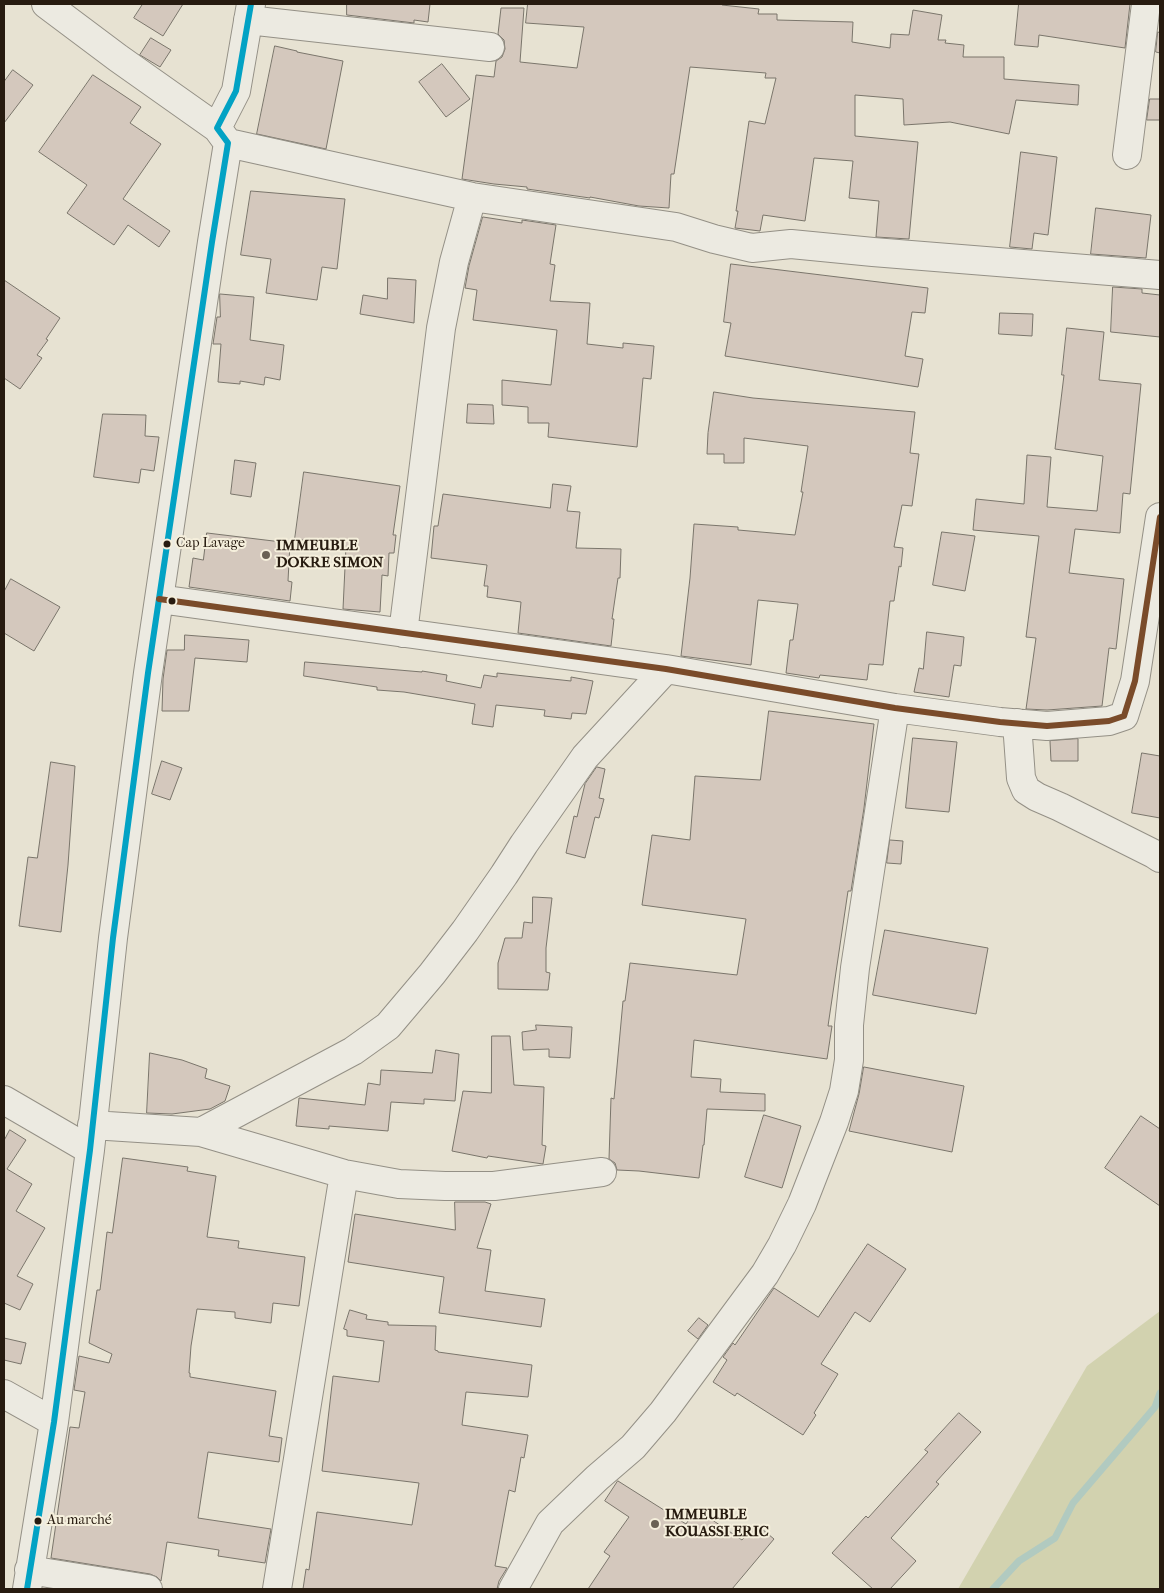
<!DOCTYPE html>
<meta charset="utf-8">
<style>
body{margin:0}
#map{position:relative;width:1164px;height:1593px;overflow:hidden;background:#e7e2d2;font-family:"IM FELL French Canon",serif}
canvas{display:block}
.frame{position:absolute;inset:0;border:5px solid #271b10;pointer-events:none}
</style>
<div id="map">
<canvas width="1164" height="1593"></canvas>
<div class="frame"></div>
</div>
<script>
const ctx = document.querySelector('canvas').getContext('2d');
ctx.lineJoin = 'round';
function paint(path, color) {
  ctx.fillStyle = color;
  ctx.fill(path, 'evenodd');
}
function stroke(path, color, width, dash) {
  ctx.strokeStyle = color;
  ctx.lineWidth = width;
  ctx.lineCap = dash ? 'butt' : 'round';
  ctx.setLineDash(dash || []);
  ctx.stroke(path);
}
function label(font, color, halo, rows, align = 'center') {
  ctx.font = font + ' "IM FELL French Canon",serif';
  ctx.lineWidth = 4;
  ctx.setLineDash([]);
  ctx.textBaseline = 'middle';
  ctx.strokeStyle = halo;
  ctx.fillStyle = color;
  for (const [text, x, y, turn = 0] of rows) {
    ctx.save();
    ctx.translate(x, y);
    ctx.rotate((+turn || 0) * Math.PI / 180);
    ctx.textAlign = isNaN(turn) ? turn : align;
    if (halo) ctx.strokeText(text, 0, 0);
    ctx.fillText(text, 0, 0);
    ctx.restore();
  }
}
const green = new Path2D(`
 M1160,1311V1589H958L1087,1366Z`);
const stream = new Path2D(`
 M993,1589L1019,1561L1055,1538L1073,1503L1155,1407L1160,1393`);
const building = new Path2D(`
 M143,4H183L163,36L134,18Z
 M347,4H430L428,22L414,20V23L347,15Z
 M528,4H722V5L759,9L758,14H777V20L853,22L852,42L890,48L891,34L909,35L913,10L942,15L938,40H946L945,43L964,45L963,57H1004V79L1079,85L1078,105L1016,100L1009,134L950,122L904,125L903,99L855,95V136L918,142L909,239L876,237L879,201L849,198L853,161L814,158L805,221L763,215L760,231L735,228L738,211H736L749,121L765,124L776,78H765L766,73L690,67L674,174H671L669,208L639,206L590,197V198L527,189V187L494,184L462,179L476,75L494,77L496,61L502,57L505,49L504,40L498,34L501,8H524L520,62L577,68L584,27L526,23Z
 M1019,4H1130L1125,48L1039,35L1038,47L1015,45Z
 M1158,32L1160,33V53L1156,52Z
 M151,38L171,50L160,67L140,55Z
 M275,46L297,51V52L343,61L326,149L257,134Z
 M442,64L470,99L446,117L419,82Z
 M13,70L33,85L4,123V82Z
 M93,75L141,107L130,123L161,144L123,199L170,231L159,247L128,225L114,245L67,213L87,185L39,152Z
 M1150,99H1160V120H1147Z
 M1021,152L1057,157L1048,235L1034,233L1032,249L1010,247Z
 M251,191L345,199L337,269L322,267L317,300L266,293L271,259L241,255Z
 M1096,208L1151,215L1146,258L1091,254Z
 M483,217L522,223V220L556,225L550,264L555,265L550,301L590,303L587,344L623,348V343L654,346L651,379L643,378L637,447L548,437L549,423H528V407L502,405V380L551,385L557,330L473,320L477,290L465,288L469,266Z
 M731,264L928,288L925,313L912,312L905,356L923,359L918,387L725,356L731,323L724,322Z
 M388,278L416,280L414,323L360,314L363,295L387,299Z
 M4,280L60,318L46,339L48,340L37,355L42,358L20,389L4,378Z
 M1113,287L1142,289V293L1160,295V337L1111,332Z
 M220,294L254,297L250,340L284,345L280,380L265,377L264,385L240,381V384L218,382L221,344H213L217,317H220Z
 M1000,313L1033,314L1032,336L999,334Z
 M1067,328L1104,332L1099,380L1141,384L1130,494L1123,493L1120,533L1075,529L1069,573L1124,579L1116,649L1109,648L1102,706L1047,710L1026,709L1036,638L1026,637L1039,536L973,530L976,499L1024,504L1027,455L1051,457L1047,507L1097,511L1103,456L1055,449L1064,375H1062Z
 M714,392L753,398L915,412L910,453L919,454L912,506L902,505L894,547L903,548L901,567L899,566L894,601H890L883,665L869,664L867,680L820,675L819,678L786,673L790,640H793L798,604L758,600L751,665L681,656L690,578L694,524L738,527V530L795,535L803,492H801L808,446L744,438V463H724V454H707L708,433Z
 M468,404L493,405L494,424L467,423Z
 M103,414L146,415L145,436L159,437L154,471L141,469L139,483L94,477Z
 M235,460L256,463L251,497L231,494Z
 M304,472L400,486L393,535H396L394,553H389L388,576L382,575L380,612L343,609L346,546L295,539Z
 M553,484L571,486L567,511L580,512L576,548L621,549L620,578H618L612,619H614L611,646L518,633L521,602L487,597L488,586H484L487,565L431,558L434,526H438L443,494L550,508Z
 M942,532L975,536L965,591L933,585Z
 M207,533L290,543L288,581L292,582L290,601L189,587L193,558L203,560Z
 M11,579L60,607L34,651L4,633V592Z
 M927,632L964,637L961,666L954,665L949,697L914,692L919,668L923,669Z
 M185,635L249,640L247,662L195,658L189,711H162L163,679L167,650H184Z
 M305,662L422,672V671L447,675L446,681L481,688L484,675L497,677V673L571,681V677L593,681L586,714L572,713L571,719L544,716L545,710L496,705L493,727L472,724L475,704L404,692L377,690V687L304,676Z
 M769,711L874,724L864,808L851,891H848L828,1026H832L827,1059L694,1040L691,1077L721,1079L720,1092L765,1094V1111L707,1109L704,1145H703L699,1178L639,1171L617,1170L615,1163L609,1159L611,1098L614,1099L623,1001H625L630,963L737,975L746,919L642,905L652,835L690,840L695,776L760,780Z
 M913,738L957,742L949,812L906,808Z
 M1078,739V761H1051L1050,741Z
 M1142,753L1160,756V818L1132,813Z
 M162,761L182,768L170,800L152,794Z
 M51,762L75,766L68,865L61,932L19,926L28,857L37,858Z
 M597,767L605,769L599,798L604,799L599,818L595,817L585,858L566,853L574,816L577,817L585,784Z
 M890,840L903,841L901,864L887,863Z
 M533,897L552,898L546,948V972L550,973L548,990L498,989V963L505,938H522L524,922L532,923Z
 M885,930L988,948L976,1014L873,995Z
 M536,1025L572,1027L570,1058L549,1057V1049L523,1050L522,1032L536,1030Z
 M492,1036H510L514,1085L544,1087L542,1145L546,1146L543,1164L488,1156L487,1158L452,1151L463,1091L491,1093Z
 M436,1050L459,1054L455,1101L424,1099V1104L391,1102L388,1131L329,1126V1129L296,1126L299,1098L365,1105L368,1083L380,1085L381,1070L432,1073Z
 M150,1053L182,1060L207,1069L205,1078L230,1086L225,1101L210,1109L172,1114L147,1113Z
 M864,1067L964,1086L952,1152L849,1131L859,1094Z
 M764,1115L801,1126L782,1188L745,1177Z
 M1141,1116L1160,1129V1206L1105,1168Z
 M10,1130L26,1140L7,1169L32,1184L16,1211L45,1228L17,1276L33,1284L20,1310L4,1303V1141Z
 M123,1158L188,1167L187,1171L216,1176L207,1237L239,1241L238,1248L305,1257L299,1306L273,1303L271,1323L235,1318V1312L197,1309L191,1346L189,1373H190V1377L276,1391L269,1436L282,1438L279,1462L208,1452L198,1518L271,1529L265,1563L218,1556L219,1550L167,1542L161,1581L157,1577L150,1574L51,1558L70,1427L79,1428L85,1392L74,1390L79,1356L109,1363L112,1354L89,1343L97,1290H100L107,1232L112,1233Z
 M455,1202H485L491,1204L477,1248L491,1250L485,1291L545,1299L541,1327L439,1313L444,1277L348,1262L355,1214L455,1230Z
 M868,1244L906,1269L870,1322L855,1312L821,1364L838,1374L814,1413L816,1415L803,1435L737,1393L735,1396L713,1382L727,1360L723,1357L733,1343L735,1345L774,1288L818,1317Z
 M350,1310L367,1315L366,1319L388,1322V1325L436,1326L435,1350L438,1351V1352L532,1365L528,1397L466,1392L462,1425L528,1435L524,1458L521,1457L515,1492L509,1490L495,1566L507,1568L499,1581L497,1589H303L306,1569L309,1570L317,1512L412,1525L419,1483L322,1471L333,1376L379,1382L384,1341L347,1336V1330L344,1329Z
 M699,1318L708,1325L698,1339L688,1331Z
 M4,1338L26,1343L21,1364L4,1360Z
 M959,1413L981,1432L936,1482L939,1484L891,1538L916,1561L890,1589H873L832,1553L866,1516L868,1518L928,1452L925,1450Z
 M618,1481L686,1524L696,1509L742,1540L756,1524L774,1539L732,1589H588L610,1556L604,1552L629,1517L605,1501Z`);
const minor = new Path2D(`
 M46,4L118,58L217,128
 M248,20L490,47
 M228,143L472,197L676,227L714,239L752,248L791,244L873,252L1160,275
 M1127,155L1146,4
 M159,599L666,669L895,708L1000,722L1047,726L1109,721L1124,716L1135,681L1160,517
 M403,633L441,328L454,262L472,197
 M1017,723L1021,778L1026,790L1037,797L1060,807L1154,854L1160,858
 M4,1100L90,1150
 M92,1125L201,1132L344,1174L399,1184L445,1186H494L602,1172
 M201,1132L353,1051L388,1026L432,974L465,931L504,875L524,844L585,757L666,669
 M4,1394L54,1422
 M29,1570L148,1589
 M27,1589L54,1422L90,1150L113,938L148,673L212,242L228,143L217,128L236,91L251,4
 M277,1589L344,1174
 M513,1589L550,1523L597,1478L633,1447L663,1412L765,1274L782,1245L802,1204L834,1122L844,1091L849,1060V1025L855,968L895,708`);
const bus1 = new Path2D(`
 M27,1589L54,1422L90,1150L113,938L148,673L212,242L228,143L217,128L236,91L251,4`);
const bus2 = new Path2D(`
 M159,599L666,669L895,708L1000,722L1047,726L1109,721L1124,716L1135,681L1160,517`);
const markers = [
 [167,544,4.5,"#271b10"],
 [266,555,5,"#6a6154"],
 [172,601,4.5,"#271b10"],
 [38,1521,4.5,"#271b10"],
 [655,1524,5,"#6a6154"]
];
const busNames = [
 ["Cap Lavage",176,544],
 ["Au marché",47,1521]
];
const poiNames = [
 ["IMMEUBLE",276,546],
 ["DOKRE SIMON",276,563],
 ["IMMEUBLE",665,1515],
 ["KOUASSI ERIC",665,1532]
];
paint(green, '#d2d2af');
stroke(stream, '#b1cac0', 7);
paint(building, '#d4c8bd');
stroke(building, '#7a756b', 1);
stroke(minor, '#949086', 30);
stroke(minor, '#eceae1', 28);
stroke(bus1, '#02a2c4', 6);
stroke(bus2, '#7a4b2a', 6);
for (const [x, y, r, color] of markers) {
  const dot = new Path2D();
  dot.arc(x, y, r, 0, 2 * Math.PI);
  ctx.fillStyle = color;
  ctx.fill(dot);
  stroke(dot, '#f5efdc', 2);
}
label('14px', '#271b10', '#f5efdc', busNames, 'left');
label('bold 15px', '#271b10', '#f5efdc', poiNames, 'left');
</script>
